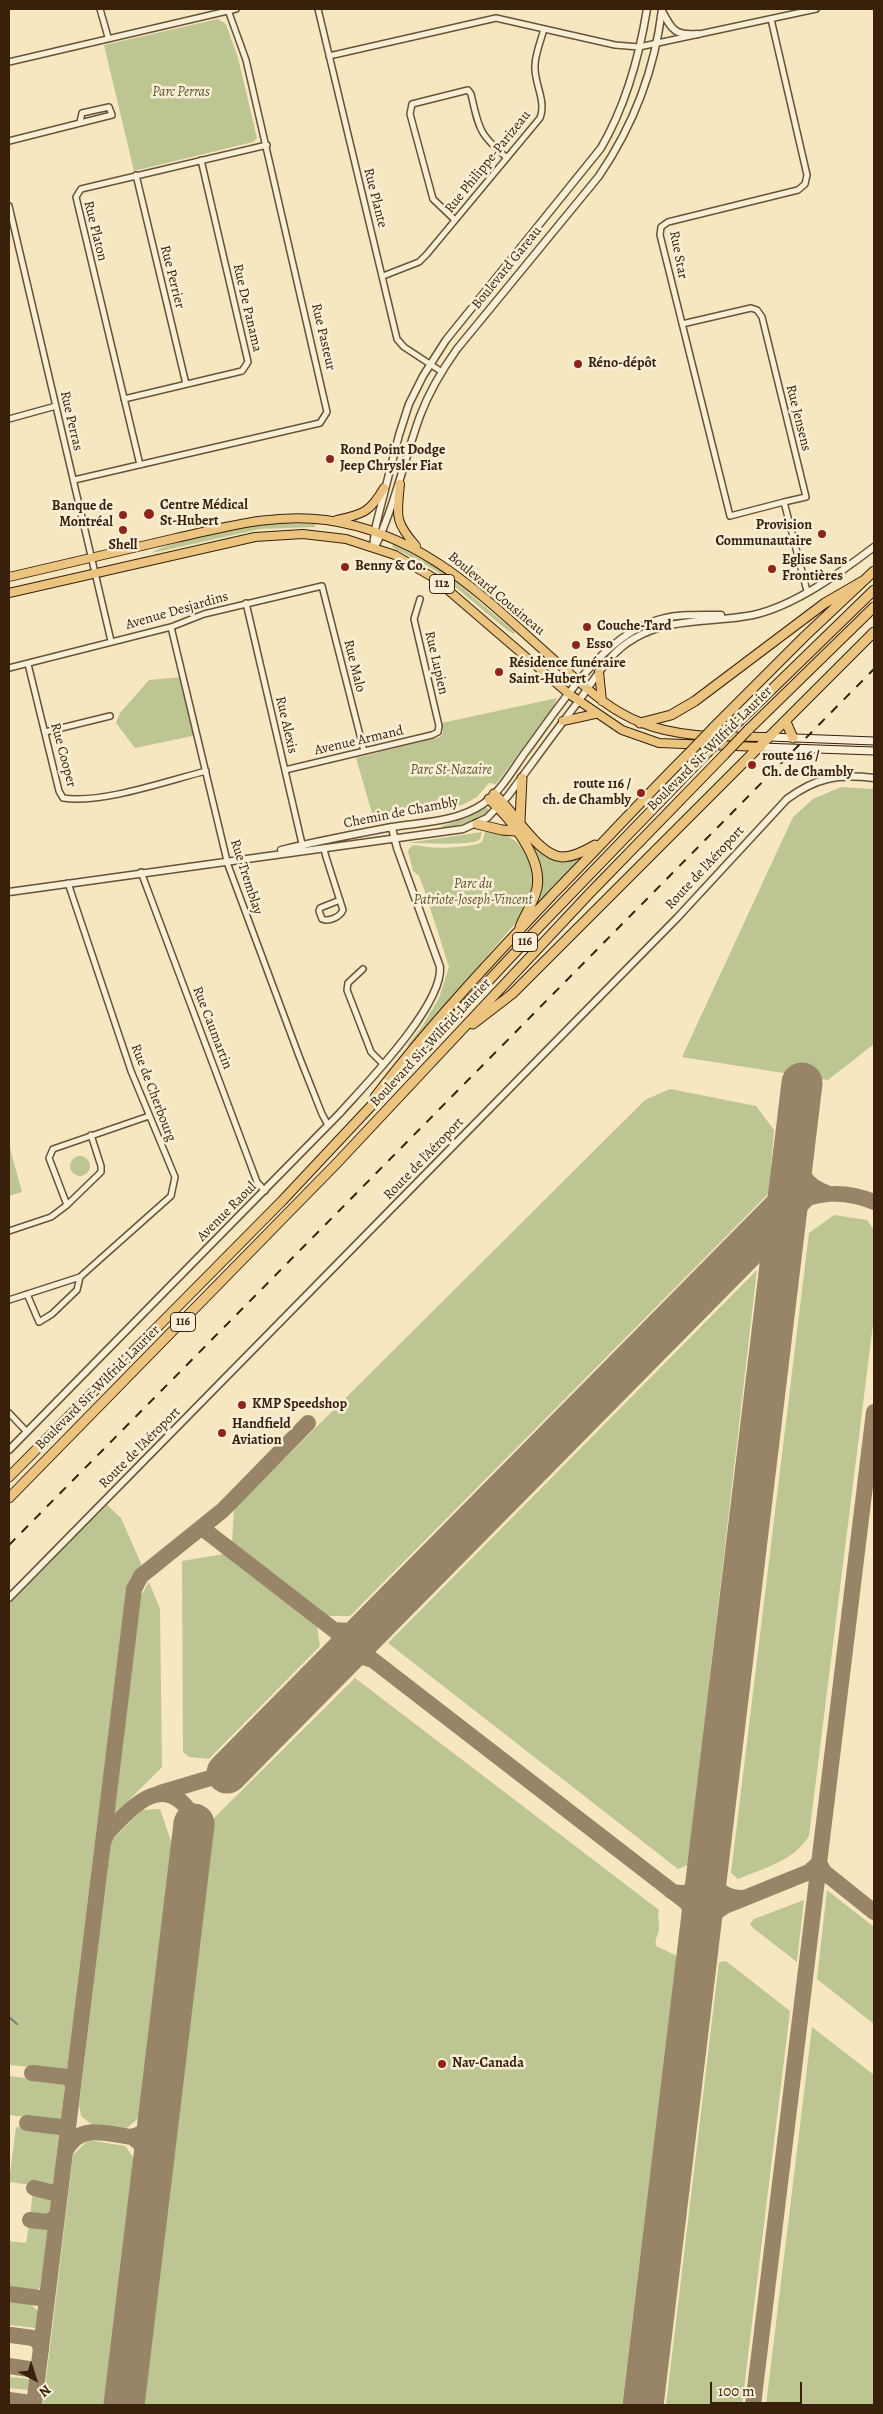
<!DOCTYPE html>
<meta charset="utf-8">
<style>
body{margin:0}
#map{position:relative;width:883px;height:2414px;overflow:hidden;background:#f6e7c1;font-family:Alegreya,serif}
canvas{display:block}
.frame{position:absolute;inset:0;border:10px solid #39200b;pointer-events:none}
.north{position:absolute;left:10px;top:2354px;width:50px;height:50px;-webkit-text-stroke:4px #f9efd7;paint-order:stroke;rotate:140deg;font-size:14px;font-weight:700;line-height:20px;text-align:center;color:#39200b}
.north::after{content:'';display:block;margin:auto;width:18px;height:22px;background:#39200b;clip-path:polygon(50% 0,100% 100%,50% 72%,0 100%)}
.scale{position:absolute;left:710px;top:2382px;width:92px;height:22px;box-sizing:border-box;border:2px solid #39200b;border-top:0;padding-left:6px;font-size:15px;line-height:18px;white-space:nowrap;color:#39200b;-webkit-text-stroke:4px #f9efd7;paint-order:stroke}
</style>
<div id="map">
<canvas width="883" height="2414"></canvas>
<div class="frame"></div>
<div class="north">N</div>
<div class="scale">100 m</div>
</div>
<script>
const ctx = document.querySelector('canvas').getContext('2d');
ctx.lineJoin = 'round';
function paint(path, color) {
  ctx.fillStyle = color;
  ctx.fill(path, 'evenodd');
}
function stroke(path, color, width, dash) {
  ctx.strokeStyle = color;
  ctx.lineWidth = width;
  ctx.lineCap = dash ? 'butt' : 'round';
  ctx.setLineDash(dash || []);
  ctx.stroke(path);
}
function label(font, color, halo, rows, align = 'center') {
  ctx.font = font + ' Alegreya,serif';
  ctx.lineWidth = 5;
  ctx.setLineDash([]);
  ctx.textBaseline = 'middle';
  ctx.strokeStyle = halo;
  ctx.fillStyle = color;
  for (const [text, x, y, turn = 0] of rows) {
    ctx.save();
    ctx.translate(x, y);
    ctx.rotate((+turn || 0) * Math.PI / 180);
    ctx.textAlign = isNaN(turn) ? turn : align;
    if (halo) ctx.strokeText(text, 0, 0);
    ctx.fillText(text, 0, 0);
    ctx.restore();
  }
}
const green = new Path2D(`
 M218,19L226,24L238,58L257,138L253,142L134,171L104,45Z
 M282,523L315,524V527L260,529L152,553C173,538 255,525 282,523Z
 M393,544L440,569L515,632L514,634L507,630L435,570L392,547Z
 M182,677L197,735L135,748L116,723L120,713L149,680Z
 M557,698L553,707L496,784L489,783L477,797L462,805L418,812L395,819L374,820L356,758L440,737L443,733L442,723Z
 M874,785V1044L828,1080L682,1057L793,817L813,799L841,787L872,789Z
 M486,807L490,811C475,822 460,825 442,828V826L468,817Z
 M507,810L538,849L578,857L580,859L528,919C532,904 541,885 541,870C540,849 518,827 507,810Z
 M482,832L480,839L475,842C452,845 430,843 407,843Z
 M485,832L505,834L518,843L528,856L533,867L534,886L524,913L412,1044L406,1047L421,1028L439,998L449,967L424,889L419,876L413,871L408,851L411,846C418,844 420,846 427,847C438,849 473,847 482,842Z
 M670,1089L756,1106L774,1130L769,1193L350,1616H326L232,1543L234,1509L645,1100Z
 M9,1145L22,1192L9,1196Z
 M70 1166a10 10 0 1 1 20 0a10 10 0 1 1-20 0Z
 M834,1215L867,1220L874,1230V1316L809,1836C794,1861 764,1868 738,1879L731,1873L809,1233Z
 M757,1270L688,1865L678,1869L388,1643Z
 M107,1505L121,1518L142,1566L131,1577L126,1590L67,2070L9,2065V1605Z
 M224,1554L317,1626L320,1646L209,1759L189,1757L183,1752L182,1561Z
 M149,1582L160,1609L162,1767L113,1816L138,1601Z
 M355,1678L659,1910C657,1917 659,1919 659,1926C660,1933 654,1938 656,1946L677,1956L622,2405H140L211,1821Z
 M160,1809L174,1850L142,2115L127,2128L91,2124L81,2116L79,2105L111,1841L142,1810Z
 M827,1890L874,1927V2024L817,1979Z
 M804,1900L797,1962L753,1928L750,1924L754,1919Z
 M726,1961L790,2011L742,2405H666L719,1962Z
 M812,2027L874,2075V2405H766Z
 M9,2076L58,2082L65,2085L61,2121L9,2115Z
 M16,2127L59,2133L53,2188L9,2182Z
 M88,2140L125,2146L136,2161L106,2405H43L73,2155Z
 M33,2192L52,2194L49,2218L30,2216Z
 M29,2225L48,2227L41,2287L35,2292L9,2289V2241L26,2243Z
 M9,2300L28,2302L38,2311L36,2328L9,2325Z
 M10,2377L29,2379L28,2390L9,2388Z`);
const stream = new Path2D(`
 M9,2017L17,2024`);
const taxiway = new Path2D(`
 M794,1152C800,1172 805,1186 827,1193
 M787,1206C816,1192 844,1189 874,1202
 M785,1227L795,1211L806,1200
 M760,1235L768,1232C785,1235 782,1250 781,1263
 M202,1528L686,1902L697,1916L700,1933
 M334,1630L349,1631L376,1624
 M336,1664C349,1656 359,1654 372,1660
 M160,1793L227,1773
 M104,1840L107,1833C130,1810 161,1770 191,1813
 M708,1869C714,1889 723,1898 744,1898
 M671,1891C691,1898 701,1887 708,1869
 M700,1933L713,1914L725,1906L809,1872L819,1863L824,1872L874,1912
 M32,2073L67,2077L73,2083
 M27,2123L61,2127
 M65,2152C79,2122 105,2134 132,2137
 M153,2167L146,2148L132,2137C148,2132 153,2125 160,2110
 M34,2188L58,2194L59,2198
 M30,2220L49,2222L57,2216
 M9,2294L47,2299
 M11,2335L33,2338L39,2342L41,2350
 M9,2366L29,2369
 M9,2400L24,2402L28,2405
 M34,2405L134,1589L141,1576L223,1510L308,1423
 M753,2405L874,1412`);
const runway = new Path2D(`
 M227,1773L787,1206
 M124,2405L194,1824
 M643,2405L802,1083`);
const minor = new Path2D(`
 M100,9L108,37
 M318,9L397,339L404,347L442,372
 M771,19L807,175L805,184L798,190L668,222L661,227L660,235L730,516L784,502
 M329,56L496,18L615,45L639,47L816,9
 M9,62L236,9
 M9,141L112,115L109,107L82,113L80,122
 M136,175L186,384
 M9,206L111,641
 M455,220L433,199L410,114L412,104L468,90L471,94C479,129 479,134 507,158
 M383,276L419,262L427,254L540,118C547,100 533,82 535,64C536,52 541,40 544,29
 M682,324L751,308L757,310L762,317L806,497L784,502L807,591
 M124,399L242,371L248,362L201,160
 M9,419L56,406
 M140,465L76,197L81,189L267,145
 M74,480L320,423L327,412L246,60L228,10
 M246,603L303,848
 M171,627L228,865L299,1056L322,1114L328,1125
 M28,664L59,791L63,798C102,804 167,781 206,771
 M9,668L171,627L204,614L322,586L364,751
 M45,732L110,716
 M285,770L432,735L438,732L439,726L414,619L420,599
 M324,849L326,857L342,907L343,910C340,917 329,922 322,919L319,911L320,908L340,900
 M141,872L257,1182L265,1191
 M363,969L348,983L347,990L371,1052L383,1064
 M67,1205L49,1158L53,1149L149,1116
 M9,1231L51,1217L67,1205L101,1172V1166L91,1135
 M27,1294L39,1322L52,1314L77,1290L80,1277
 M9,1300L80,1277L171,1196L175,1177L131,1071L68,883
 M9,1413L27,1432`);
const tertiary = new Path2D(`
 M662,11C672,30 675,36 698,34
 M373,546L376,525L399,435L409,404L423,376L446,340L601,148C626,105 639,58 647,9
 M375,547C395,505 404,460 420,416C429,392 442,370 457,349L599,176C633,126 655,69 662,9
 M281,850C318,841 355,834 392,827C423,822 457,822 483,804C500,792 512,771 524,754C559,708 602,634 661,619C680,614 701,615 721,615
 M9,892L463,829L487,818L508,796C531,765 554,733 578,702C595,679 609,652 635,638C670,617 714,623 753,615C794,606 840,573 874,547
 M9,1450L340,1113C366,1084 443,1005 440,967L397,848L392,828
 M9,1598L677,918L787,799C817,777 838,774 874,778`);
const secondary = new Path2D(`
 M770,737L874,741
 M761,747L874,751`);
const primary = new Path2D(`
 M400,484C397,516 394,521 416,546
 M337,520C364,514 370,512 384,488
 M9,577C65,564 121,551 176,538C226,527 274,513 326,520C427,534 487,601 560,665C585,687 610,711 642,723C682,739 728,736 770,737
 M9,593L255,537L303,534L346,539L395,555L434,578L569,694L622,730L659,743L761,747
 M599,672L602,701
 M563,721L595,714`);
const motorway = new Path2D(`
 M786,722L793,738
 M640,723L671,715L695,701L825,603L863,581
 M713,728L804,637L874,571
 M731,729L874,590
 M748,730L874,607
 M494,794C513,810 538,856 562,857C574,857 585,851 595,845
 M489,799C510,818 543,858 537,888C534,902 525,914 520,927
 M520,821L522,778
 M477,824L502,830L515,831
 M473,1024L512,994L874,632
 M375,1097C430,1025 492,959 555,892C600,846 643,799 689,753
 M9,1477L282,1201L539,927L707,753
 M9,1498L337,1163L589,894L725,754`);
const rail = new Path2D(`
 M9,1545L874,669`);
const motorwayBridge = new Path2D(`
 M689,753L713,728
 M707,753L731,729
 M725,754L748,730`);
const markers = [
 [578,364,5,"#8f2418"],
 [330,459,5,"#8f2418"],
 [149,514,6,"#8f2418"],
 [123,515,5,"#8f2418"],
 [123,530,5,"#8f2418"],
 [822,534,5,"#8f2418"],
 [345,567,5,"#8f2418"],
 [772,569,5,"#8f2418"],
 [587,627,5,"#8f2418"],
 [576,645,5,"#8f2418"],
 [499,672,5,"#8f2418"],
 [752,765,5,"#8f2418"],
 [641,793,5,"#8f2418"],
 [242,1405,5,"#8f2418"],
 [222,1433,5,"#8f2418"],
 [442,2064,5,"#8f2418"]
];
const shields = [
 [442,584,25],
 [525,942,25],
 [183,1322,25]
];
const shieldNames = [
 ["112",442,584],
 ["116",525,942],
 ["116",183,1322]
];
const parkNames = [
 ["Parc Perras",181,93],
 ["Parc St-Nazaire",451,771],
 ["Parc du",473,885],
 ["Patriote-Joseph-Vincent",473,901]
];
const streetNames = [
 ["Rue Philippe-Parizeau",488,162,-51],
 ["Rue Plante",375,198,76],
 ["Rue Platon",95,231,76],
 ["Rue Star",678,255,79],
 ["Boulevard Gareau",507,268,-51],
 ["Rue Perrier",172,277,76],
 ["Rue De Panama",247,308,77],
 ["Rue Pasteur",323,337,77],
 ["Rue Jensens",798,418,76],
 ["Rue Perras",71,421,77],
 ["Boulevard Cousineau",496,594,40],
 ["Avenue Desjardins",177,611,-16],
 ["Rue Lupien",436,663,77],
 ["Rue Malo",354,666,76],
 ["Rue Alexis",286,725,77],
 ["Avenue Armand",359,741,-13],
 ["Boulevard Sir-Wilfrid-Laurier",710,749,-45],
 ["Rue Cooper",63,755,75],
 ["Chemin de Chambly",401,813,-11],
 ["Route de l'Aéroport",705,868,-47],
 ["Rue Tremblay",246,877,72],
 ["Rue Caumartin",212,1028,69],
 ["Boulevard Sir-Wilfrid-Laurier",431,1043,-47],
 ["Rue de Cherbourg",153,1093,69],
 ["Route de l'Aéroport",424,1159,-46],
 ["Avenue Raoul",227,1212,-45],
 ["Boulevard Sir-Wilfrid-Laurier",98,1388,-45],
 ["Route de l'Aéroport",140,1448,-45]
];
const poiNames = [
 ["Réno-dépôt",588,364],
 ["Rond Point Dodge",340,451],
 ["Jeep Chrysler Fiat",340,467],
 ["Centre Médical",160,506],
 ["St-Hubert",160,522],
 ["Banque de",113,507,"right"],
 ["Montréal",113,523,"right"],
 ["Provision",812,526,"right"],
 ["Communautaire",812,542,"right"],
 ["Shell",123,546,"center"],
 ["Eglise Sans",782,561],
 ["Frontières",782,577],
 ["Benny & Co.",355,567],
 ["Couche-Tard",597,627],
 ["Esso",586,645],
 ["Résidence funéraire",509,664],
 ["Saint-Hubert",509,680],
 ["route 116 /",762,757],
 ["Ch. de Chambly",762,773],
 ["route 116 /",631,785,"right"],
 ["ch. de Chambly",631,801,"right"],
 ["KMP Speedshop",252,1405],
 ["Handfield",232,1425],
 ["Aviation",232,1441],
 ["Nav-Canada",452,2064]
];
paint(green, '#bdc592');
stroke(stream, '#777e76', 2);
stroke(taxiway, '#988466', 16);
stroke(runway, '#988466', 41);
stroke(minor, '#685238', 8);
stroke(tertiary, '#685238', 9);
stroke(secondary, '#39200b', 9);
stroke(primary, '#39200b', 10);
stroke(motorway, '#39200b', 11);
stroke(minor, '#f9efd7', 5);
stroke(tertiary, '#f9efd7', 6);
stroke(secondary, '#f9efd7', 7);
stroke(primary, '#ebc480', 8);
stroke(motorway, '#ebc480', 9);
stroke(rail, '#39200b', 2, [9, 9]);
stroke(motorwayBridge, '#39200b', 11, []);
stroke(motorwayBridge, '#ebc480', 9);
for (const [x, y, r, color] of markers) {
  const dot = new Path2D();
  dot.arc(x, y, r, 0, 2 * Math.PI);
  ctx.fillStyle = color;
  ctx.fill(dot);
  stroke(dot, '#f9efd7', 2);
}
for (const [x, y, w] of shields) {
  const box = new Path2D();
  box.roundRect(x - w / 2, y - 9.5, w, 19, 4);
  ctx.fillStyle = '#f9efd7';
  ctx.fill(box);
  stroke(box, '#39200b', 1);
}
label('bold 12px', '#39200b', null, shieldNames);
label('italic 14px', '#615234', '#f9efd7', parkNames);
label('14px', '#39200b', '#f9efd7', streetNames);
label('bold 14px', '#39200b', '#f9efd7', poiNames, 'left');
</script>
